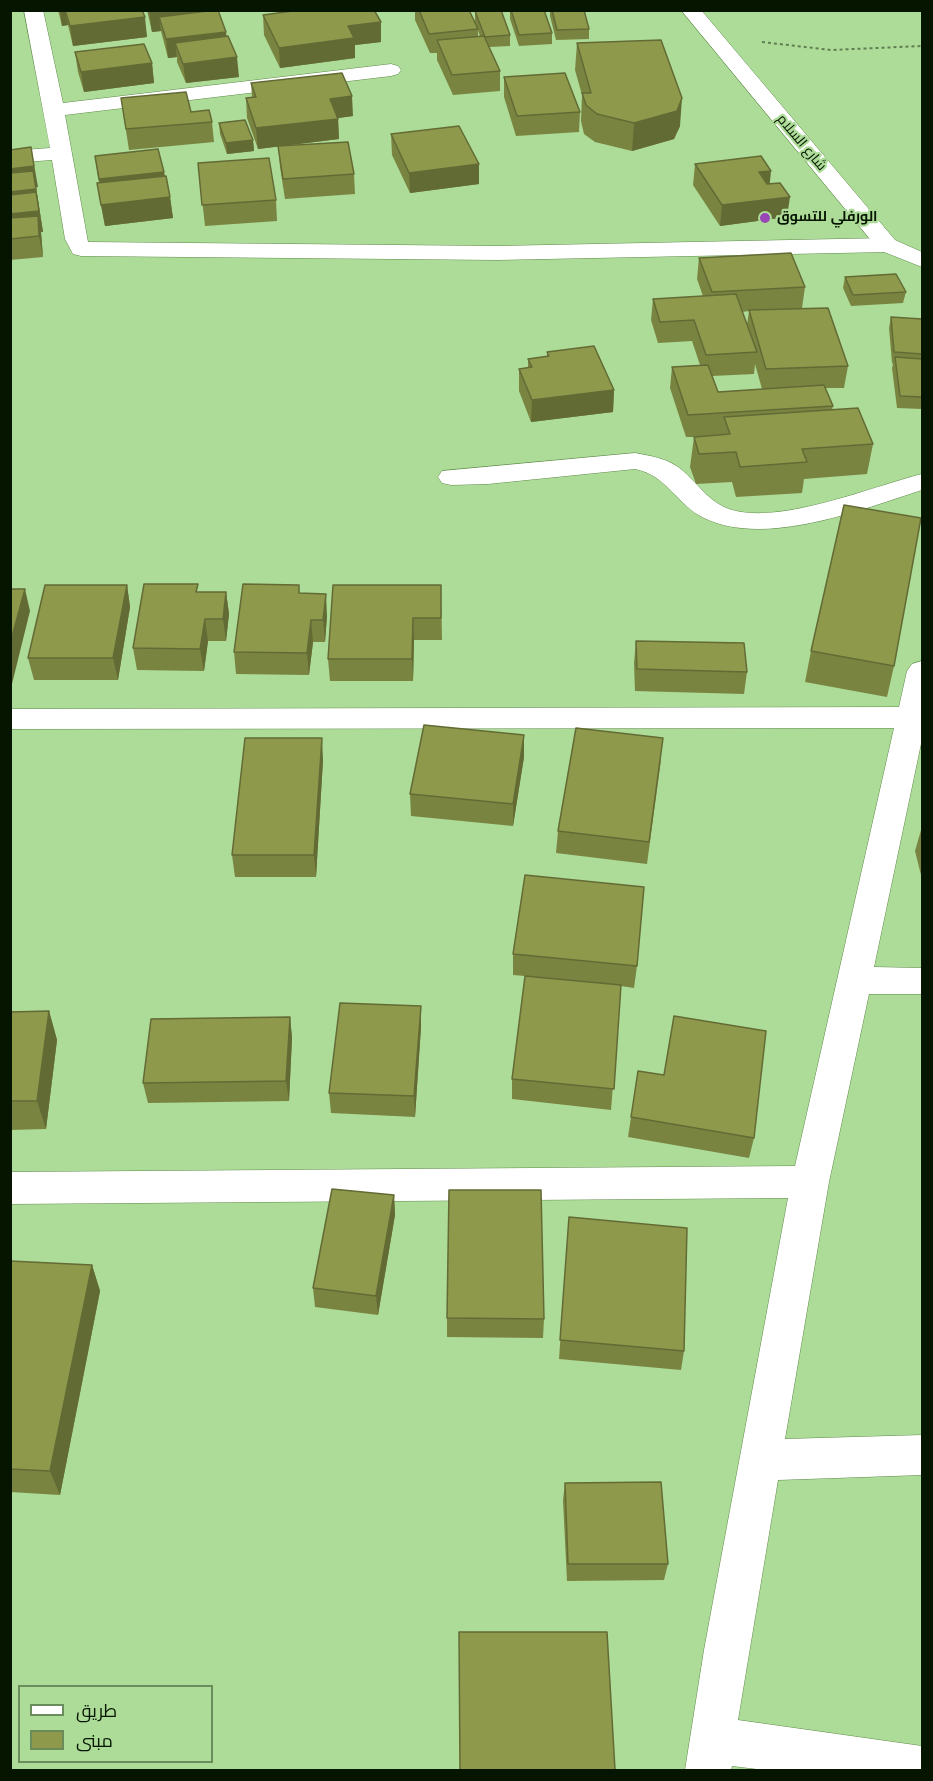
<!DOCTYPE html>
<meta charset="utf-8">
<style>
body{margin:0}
#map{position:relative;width:933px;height:1781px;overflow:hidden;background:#addb98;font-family:"Nunito Sans",Cairo,sans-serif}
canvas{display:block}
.frame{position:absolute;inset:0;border:12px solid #061500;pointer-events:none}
.legend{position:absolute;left:18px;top:1685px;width:195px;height:78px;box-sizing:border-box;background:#addb98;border:2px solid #6a8c5b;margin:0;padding:8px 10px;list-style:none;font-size:18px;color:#061500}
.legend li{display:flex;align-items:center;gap:12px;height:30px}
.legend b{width:30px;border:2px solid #6a8c5b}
</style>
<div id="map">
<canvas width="933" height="1781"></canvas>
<div class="frame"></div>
<ul class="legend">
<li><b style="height:8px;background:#fff"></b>طريق</li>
<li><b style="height:16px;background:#8e994c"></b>مبنى</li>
</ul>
</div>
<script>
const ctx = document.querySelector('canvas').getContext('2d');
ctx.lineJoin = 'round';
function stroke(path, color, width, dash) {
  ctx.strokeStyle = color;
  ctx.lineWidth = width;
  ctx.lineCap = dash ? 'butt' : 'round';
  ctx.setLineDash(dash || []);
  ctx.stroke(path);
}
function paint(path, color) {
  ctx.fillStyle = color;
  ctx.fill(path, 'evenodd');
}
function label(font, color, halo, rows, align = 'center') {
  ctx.font = font + ' "Nunito Sans",Cairo,sans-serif';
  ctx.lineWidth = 4.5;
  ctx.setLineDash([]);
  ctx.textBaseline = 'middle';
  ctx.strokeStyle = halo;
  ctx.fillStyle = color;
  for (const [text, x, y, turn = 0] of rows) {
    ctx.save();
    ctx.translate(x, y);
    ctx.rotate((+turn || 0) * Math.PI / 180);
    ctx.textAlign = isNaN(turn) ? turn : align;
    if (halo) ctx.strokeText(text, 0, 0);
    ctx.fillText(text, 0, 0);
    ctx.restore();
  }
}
const path = new Path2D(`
 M762,42L831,50L922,46`);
const minor = new Path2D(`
 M24,10H43L63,103L391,64L398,66L401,70L398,74L391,76L65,115L88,242L497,246L887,238L895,240L898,245L895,250L887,252L497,260L81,256L73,254L65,239L52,160L10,163V151L50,148Z
 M635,453C652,456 669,459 682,470C696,482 707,499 724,507C771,529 873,486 922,474V490C862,509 766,548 704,518C677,505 667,475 635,469L488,484L451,485L442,483L438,477L442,471Z
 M922,661V739L874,967L922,968V994H869L829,1182L785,1439L922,1435V1475L778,1480L738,1720L922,1746V1770H765L732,1766L731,1770H685L704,1650L788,1198L10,1204V1172L795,1166L894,728L10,729V709L899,707L907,671L912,664Z`);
const secondary = new Path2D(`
 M681,10H701L895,240L922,252V267L879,250Z`);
const wall = new Path2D(`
 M58,10H142L147,37L73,46L68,25L62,26Z
 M147,10H199V12L226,32V36L239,77L186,83L177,62V57L168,58L161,31L152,32Z
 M415,10H469L478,29V36H480L475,22V11L510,35V46L489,47L500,71V91L453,95L437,60V53H430L415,20Z
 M510,10H544L552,33V44L519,46L510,19Z
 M550,10H584L589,29V39L556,40L550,16Z
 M263,15L381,22V42L355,45V58L280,68L264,35Z
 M577,43L680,126L674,139L632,151L595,142L584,134L581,121L582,95L575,70Z
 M75,52L152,63L154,83L84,92L78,72Z
 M504,77L580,112L579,132L516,136L504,97Z
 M251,83L353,116L338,118L339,139L258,149L247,118L246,98L252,97Z
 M121,98L212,122L214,142L129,150Z
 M219,123L253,140L254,151L227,154L220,134Z
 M391,134L479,184L410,193L392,155Z
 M278,146L354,174L355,194L285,199L280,167Z
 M10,150L38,187H36L43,232H41L43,257L10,260Z
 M95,156L164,172L170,197L173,218L105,226L97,183H99Z
 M198,163L276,200L277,221L205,226Z
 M695,164L770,184L787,217L720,226L693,185Z
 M699,258L805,287L802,308L848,366L844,388H825L833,406L832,410L873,444L867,474L804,479L802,493L736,497L732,482L696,484L690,467L694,437H686L670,388L672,367L700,365L692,341L658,343L651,320L653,299L703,296L697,279ZM749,311L747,325L742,312ZM755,364L762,389L718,392L712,376L754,374Z
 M845,277L906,292L903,303L851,306L843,288Z
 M891,317L922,319V409L897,408L892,368L893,364L892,363L889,328Z
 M547,352L614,390L613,412L531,422L519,391V369L528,368V359L547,356Z
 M127,585L130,607L118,680H34L28,658Z
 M441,585L442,640H414L413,681H330L328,659Z
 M199,592H226L229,614L226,641H208L204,671L137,670L133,648Z
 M300,593L327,616L325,642H313L309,675L236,674L234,652Z
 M636,641L747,672L744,694L635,691L634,663Z
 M811,651L894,666L887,697L805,682Z
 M524,735V757L513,826L411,816L410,794Z
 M323,760L316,877H235L232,855Z
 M661,760L647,864L556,853L558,831Z
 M921,830H922V879L915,851Z
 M513,954L637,966L634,988L621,986L611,1110L512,1099V1079L525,976L513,975Z
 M49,1011L57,1040L46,1129L10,1130V1012Z
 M290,1017L292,1038L289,1101L148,1103L143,1083Z
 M421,1027L415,1117L331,1113L329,1093Z
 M631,1117L754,1138L749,1158L628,1137Z
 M394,1195L395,1215L378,1315L315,1307L313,1288Z
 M569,1217L684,1351L681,1370L559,1359Z
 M10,1261L92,1265L100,1291L60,1495L10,1492Z
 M447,1318L544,1319L543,1338L447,1337Z
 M565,1483L668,1564L664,1580L567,1581L563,1500Z`);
const shadedWall = new Path2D(`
 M60,10H65L68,25L62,26Z
 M170,10H199L201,27L159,17L161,31L152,32L149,12Z
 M145,17L147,37L73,46L70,26Z
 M381,22V42L355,45V58L280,68L279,48L348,26Z
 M226,32L228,52L175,43L177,57L168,58L166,39Z
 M237,57L239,77L186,83L183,64Z
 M152,63L154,83L84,92L81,72Z
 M352,96L353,116L331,119L330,99Z
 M682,98L680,126L674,139L632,151L634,123Z
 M338,119L339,139L258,149L256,128Z
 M253,140L254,151L227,154L226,143Z
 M31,147L38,187H36L43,232H41L43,257L39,236H10V169Z
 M479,164V184L410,193L409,173Z
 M771,171L769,192L759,172Z
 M164,172L166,192L103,199L99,179Z
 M170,197L173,218L105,226L101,205Z
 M790,197L787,217L720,226L722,205Z
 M614,390L613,412L531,422L532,400Z
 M127,585L130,607L118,680L113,658Z
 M25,589L30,611L11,688L10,644Z
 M226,592L229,614L226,641L223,619Z
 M326,594L327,616L325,642L323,620Z
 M413,618L414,640L413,681L412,659Z
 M205,619L208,641L204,671L200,649Z
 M311,620L313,642L309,675L307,653Z
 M524,735V757L513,826V804Z
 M322,738L323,760L316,877L314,855Z
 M421,1006V1027L415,1117L414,1096Z
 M49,1011L57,1040L46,1129L37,1101Z
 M290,1017L292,1038L289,1101L286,1081Z
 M394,1195L395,1215L378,1315L376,1296Z
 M92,1265L100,1291L60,1495L50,1471Z`);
const building = new Path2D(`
 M65,10H142L145,17L70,26Z
 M149,10H170L149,12Z
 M216,10H218L226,32L166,39L159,17Z
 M300,10H374L381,22L348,26L354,38L279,48L263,15Z
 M419,10H469L478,29L429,34Z
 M488,10H501L510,35L485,37L475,11Z
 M511,10H544L552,33L519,35Z
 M552,10H584L589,29L557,30Z
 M228,36L237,57L183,64L175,43Z
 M484,36L500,71L452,75L437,40Z
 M661,40L682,98L677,111L634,123L597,114L586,105L582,93H591L577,43Z
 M144,44L152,63L81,72L75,52Z
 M342,73L352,96L330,99L338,119L256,128L246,98L256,97L251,83Z
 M565,73L580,112L517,116L504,77Z
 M186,92L191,112L209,110L212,122L126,129L121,98Z
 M245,120L253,140L226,143L219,123Z
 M459,126L479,164L409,173L391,134Z
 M348,142L354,174L283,179L278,146Z
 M31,147L34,166L10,169V150Z
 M158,149L164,172L99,179L95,156Z
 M761,156L771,171L759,172L767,184L780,183L790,197L722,205L695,164Z
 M269,158L276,200L202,205L198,163Z
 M33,171L36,189L10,192V173Z
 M166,176L170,197L101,205L97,183Z
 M36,192L39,211L10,214V195Z
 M38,216L39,236L10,239V218Z
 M791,253L805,287L712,292L699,258Z
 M896,274L906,292L853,295L845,277Z
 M736,294L757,352L706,355L694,320L660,322L653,299Z
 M828,308L848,366L766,369L749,310Z
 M891,317L922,319V354L894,352Z
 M594,346L614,390L532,400L519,369L532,367L528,359L549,356L547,352Z
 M895,357L922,359V397L900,396Z
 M708,365L718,392L824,385L833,406L688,415L672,367Z
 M858,408L873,444L802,449L807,462L740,467L736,452L699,454L694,437L730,434L724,417Z
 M844,505L921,518L894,666L811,651Z
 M144,584H198L196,592H226L223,619H205L200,649L133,648Z
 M243,584L299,585V593L326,594L323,620H311L307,653L234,652Z
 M45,585H127L113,658H28Z
 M333,585H441V618H413L412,659H328Z
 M10,589H25L10,644Z
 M636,641L744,643L747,672L637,669Z
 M424,725L524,735L513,804L410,794Z
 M576,728L663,738L649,842L558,831Z
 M245,738H322L314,855H232Z
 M525,875L644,887L637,966L513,954Z
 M525,976L621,985L614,1089L512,1079Z
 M340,1003L421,1006L414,1096L329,1093Z
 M49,1011L37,1101H10V1012Z
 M674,1016L766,1031L754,1138L631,1117L638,1071L664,1075Z
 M290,1017L286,1081L143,1083L151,1019Z
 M332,1189L394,1195L376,1296L313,1288Z
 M449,1190H541L544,1319L447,1318Z
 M569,1217L687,1228L684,1351L560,1340Z
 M10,1261L92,1265L50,1471L10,1469Z
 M661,1482L668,1564H568L565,1483Z
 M459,1632H607L615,1770H460Z`);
const markers = [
 [765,218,6,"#9947b6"]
];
const farStreetnames = [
 ["شارع السلام",801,143,50]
];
const farPoinames = [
 ["الورفلي للتسوق",777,218]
];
stroke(minor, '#608a4b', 1);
stroke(secondary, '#608a4b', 1);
stroke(path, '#5f7e51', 2, [3, 3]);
paint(minor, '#fff');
paint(secondary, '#fff');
paint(wall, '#7a8441');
paint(shadedWall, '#636b35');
paint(building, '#8e994c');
stroke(building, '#636b35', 1.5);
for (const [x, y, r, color] of markers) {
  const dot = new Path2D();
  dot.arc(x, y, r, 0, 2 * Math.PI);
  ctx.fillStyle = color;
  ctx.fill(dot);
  stroke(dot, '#addb98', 2);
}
label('14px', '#061500', '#addb98', farStreetnames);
label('bold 14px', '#061500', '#addb98', farPoinames, 'left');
</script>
